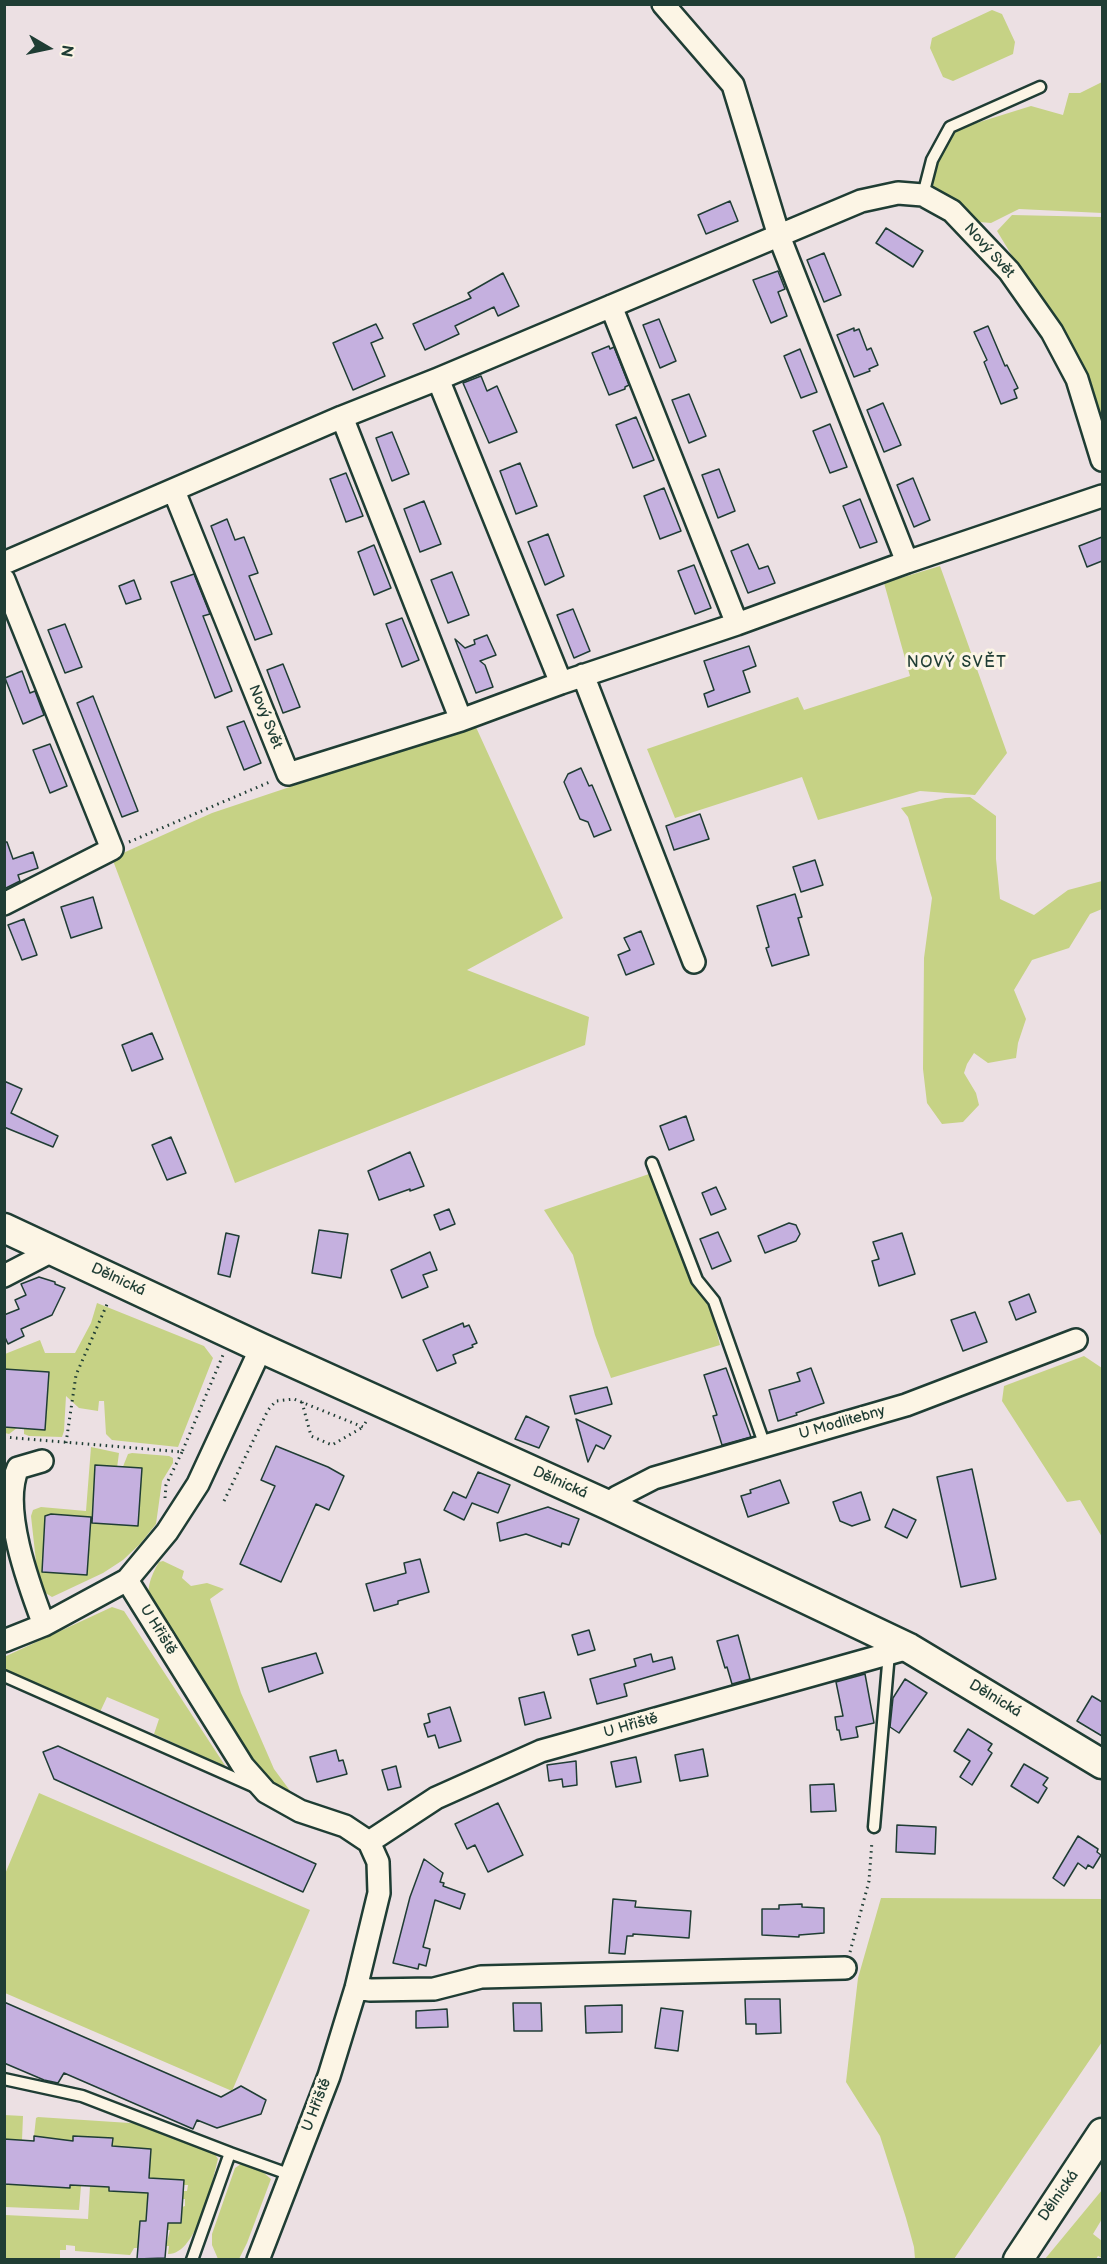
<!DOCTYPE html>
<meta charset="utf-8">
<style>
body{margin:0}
#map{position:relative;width:1107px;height:2264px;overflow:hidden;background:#ece0e3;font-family:"Balsamiq Sans",sans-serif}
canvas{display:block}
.frame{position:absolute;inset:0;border:6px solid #1f3d34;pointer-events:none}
.north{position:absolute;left:18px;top:18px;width:60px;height:60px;-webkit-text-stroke:4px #fcf5e5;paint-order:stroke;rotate:99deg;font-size:16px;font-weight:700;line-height:24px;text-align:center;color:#1f3d34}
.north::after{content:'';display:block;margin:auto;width:21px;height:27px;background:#1f3d34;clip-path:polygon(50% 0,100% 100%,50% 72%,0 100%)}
</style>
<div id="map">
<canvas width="1107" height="2264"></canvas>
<div class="frame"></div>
<div class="north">N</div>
</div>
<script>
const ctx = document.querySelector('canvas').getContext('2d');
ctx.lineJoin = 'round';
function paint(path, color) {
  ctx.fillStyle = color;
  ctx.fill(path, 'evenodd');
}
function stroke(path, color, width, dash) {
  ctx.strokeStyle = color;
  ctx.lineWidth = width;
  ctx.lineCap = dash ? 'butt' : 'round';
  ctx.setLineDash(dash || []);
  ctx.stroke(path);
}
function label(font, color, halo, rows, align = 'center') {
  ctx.font = font + ' "Balsamiq Sans",sans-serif';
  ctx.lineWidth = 6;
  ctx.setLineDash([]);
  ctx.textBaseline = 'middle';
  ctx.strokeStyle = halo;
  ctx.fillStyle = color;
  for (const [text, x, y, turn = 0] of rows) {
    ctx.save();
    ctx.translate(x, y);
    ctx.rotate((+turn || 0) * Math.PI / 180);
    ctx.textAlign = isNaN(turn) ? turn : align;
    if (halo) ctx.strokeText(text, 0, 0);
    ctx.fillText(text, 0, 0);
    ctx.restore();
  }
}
const green = new Path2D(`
 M992,10L1002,14L1015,42L1013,54L953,81L943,77L930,48L932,38Z
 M1102,82V213L1019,209L991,223L968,221L932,195L936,161L954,130L1031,106L1063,115L1069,93H1080Z
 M1012,215L1102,217V429L1080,368L997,231Z
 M940,566L1007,753L975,795L920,791L818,820L802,777L675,818L647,749L798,697L804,710L910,676L884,583Z
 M475,725L563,918L467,970L589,1017L585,1045L235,1183L112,858L212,813Z
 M970,797L996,816V859L1000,899L1034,915L1068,890L1102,881V909L1090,914L1069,948L1032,960L1014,990L1026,1019L1018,1043L1016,1058L988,1063L974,1053L967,1064L964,1073L976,1093L979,1105L963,1122L942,1124L927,1103L923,1069L924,958L932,898L908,817L901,808L945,798Z
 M649,1174L691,1282L710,1306L720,1345L611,1378L595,1335L573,1255L544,1210Z
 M97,1303L204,1346L213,1358L178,1447L112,1440L106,1434L104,1401H99L98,1411L79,1408L66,1396L64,1431L62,1437L29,1436L24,1434V1426H17V1428L9,1434L5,1433V1354L40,1340L45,1353H75L91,1323Z
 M1084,1356L1102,1368V1537L1080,1500L1067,1502L1002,1401L1004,1386Z
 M91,1447L119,1453L117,1468L122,1469L128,1454L132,1453L169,1456L173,1458V1463L162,1481L156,1524L140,1544L123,1560L103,1573L52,1597L39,1589L31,1516L33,1510L41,1507L86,1511Z
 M163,1561L184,1571L182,1578L191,1586L207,1583L224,1589L210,1599L241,1693L274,1769L291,1792L305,1800C285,1794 273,1786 260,1770L151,1608C145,1591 150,1577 159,1562Z
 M112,1607L124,1611L226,1767L154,1734L159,1719L107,1697L100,1712L5,1673L4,1657Z
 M39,1793L310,1910L232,2091L5,1993V1874Z
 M881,1898L1102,1899V2042L954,2259H915L914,2247L906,2218L880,2136L846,2082L858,1978Z
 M4,2115L23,2116L22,2140L5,2139Z
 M38,2117L145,2124L213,2151L218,2159C212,2182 197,2255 168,2254L169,2246H166L170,2230H168V2222L182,2223V2207L185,2206V2199H183V2191H187L188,2185H183V2180L149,2178L151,2149L112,2146V2138L74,2136L73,2141L34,2136L36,2118Z
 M241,2164C254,2163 262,2171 271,2179L247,2243L239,2259H218L212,2245V2234L235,2168Z
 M4,2184L70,2187V2185L81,2186L79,2210L5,2207Z
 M90,2186L109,2187V2191L148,2193L146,2221H140L138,2248H134L130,2255L75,2251V2246L66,2245V2250H60V2259H5V2215L88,2219Z
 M1102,2190V2219L1093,2234L1102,2241V2258L1098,2256L1096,2259H1045Z`);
const building = new Path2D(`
 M730,201L738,221L706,234L698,215Z
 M886,228L923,251L913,267L876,243Z
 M824,253L841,295L824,302L807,260Z
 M778,271L785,289L778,292L787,316L771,323L753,280Z
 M503,273L519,306L498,316L494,307L455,326L459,334L425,350L413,324L471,298L468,293Z
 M659,319L676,361L660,368L643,325Z
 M376,324L383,338L371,343L385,376L353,390L333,343Z
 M988,326L1005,366L1007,365L1018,388L1014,390L1017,398L1001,404L984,362L987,360L974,332Z
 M854,328V331L859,329L867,350L871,348L878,365L869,369L870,371L854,377L837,335Z
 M609,346L610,349L614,347L629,385L625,387V389L609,395L592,353Z
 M800,349L817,392L801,398L784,356Z
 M481,376L487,391L497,386L517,432L489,443L463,383Z
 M689,394L706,436L689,443L672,400Z
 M883,403L901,445L884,452L867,410Z
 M636,417L654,460L633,468L616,425Z
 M830,424L847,467L830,473L813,431Z
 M392,432L409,474L392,481L376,438Z
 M520,463L537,506L516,514L500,471Z
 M719,469L735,511L718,518L702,475Z
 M346,473L363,516L346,522L330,479Z
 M913,478L930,520L914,527L897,485Z
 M664,488L681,531L660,539L644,496Z
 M860,499L877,542L860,548L843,506Z
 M424,501L441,544L420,552L404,509Z
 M227,519L235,540L244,537L258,573L249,576L272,634L255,640L211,526Z
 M548,534L564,576L545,585L528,542Z
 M1102,537V561L1087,567L1079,546Z
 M748,544L759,569L768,566L775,583L748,593L731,551Z
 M374,545L391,588L374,595L358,552Z
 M694,565L711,608L695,614L678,571Z
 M452,572L469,615L448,623L431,580Z
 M194,574L210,614L203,616L232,691L215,698L171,582Z
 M134,580L141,599L126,604L119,586Z
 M573,609L590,651L574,658L557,615Z
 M402,618L419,660L402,667L386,624Z
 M65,624L82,667L65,673L48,630Z
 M487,635L496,655L480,661L485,665L493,687L476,693L455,639L465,648L475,644L474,640Z
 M749,646L756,666L743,671L750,692L708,707L704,694L714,690L704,661Z
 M283,664L300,707L283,713L267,670Z
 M22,671L30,693L35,691L44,715L23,724L5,678Z
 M93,696L138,811L122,817L77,703Z
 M244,721L261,763L244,770L227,727Z
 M50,744L67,786L50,793L33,750Z
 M581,768L589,786L592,785L611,830L594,837L588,822L580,819L564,782L568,774Z
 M700,814L709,839L674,850L666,826Z
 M4,842H7L13,859L33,852L38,868L18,875L20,881L4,889Z
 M815,860L823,885L801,892L793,867Z
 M795,894L802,917L798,918L809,955L772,966L766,948L769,947L757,906Z
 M93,897L102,928L71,938L61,907Z
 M24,919L37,955L22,960L8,925Z
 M641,931L654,964L626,975L618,955L630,950L624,938Z
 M152,1033L163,1059L132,1071L122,1045Z
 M4,1081L22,1089L11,1113L58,1136L53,1147L4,1127Z
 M686,1116L694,1140L669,1150L660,1126Z
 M171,1137L186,1173L167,1180L152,1145Z
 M410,1152L424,1186L410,1191V1189L379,1200L368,1171Z
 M716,1187L726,1209L711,1215L702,1193Z
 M449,1209L455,1224L440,1230L434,1215Z
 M789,1223L796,1225L800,1234L796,1241L765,1253L758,1236Z
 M319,1230L348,1234L341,1278L312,1273Z
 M718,1232L731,1261L712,1269L700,1239Z
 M226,1233L239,1236L230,1277L218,1274Z
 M902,1233L915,1274L879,1286L872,1261L879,1259L873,1242Z
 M430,1252L437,1270L423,1275L428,1287L402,1298L391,1270Z
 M39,1277L55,1282V1284L65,1288L52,1315L21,1329L24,1336L8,1344L4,1335V1315L19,1309L15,1300L26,1295L21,1284Z
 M1029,1294L1036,1312L1016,1320L1009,1302Z
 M975,1312L987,1342L963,1351L951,1320Z
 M463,1323L464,1327L469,1325L477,1343L472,1345L473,1347L453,1355L456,1363L437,1371L423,1340Z
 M726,1368L751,1437L722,1445L713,1416L717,1415L704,1375Z
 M811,1368L824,1403L796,1413L797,1415L778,1421L769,1390L800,1381L797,1373Z
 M4,1369L49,1372L45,1430L4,1427Z
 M607,1387L612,1404L575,1414L570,1396Z
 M526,1416L549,1427L539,1448L515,1439Z
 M576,1419L611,1436L604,1449L596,1445L588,1462Z
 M276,1446L328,1467L344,1476L329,1510L316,1504L281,1582L240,1564L275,1486L261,1480Z
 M95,1465L142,1468L138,1526L92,1523Z
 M972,1469L996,1579L961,1587L937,1477Z
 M478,1472L510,1485L498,1513L472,1503L464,1520L444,1510L453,1492L466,1498Z
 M780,1480L789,1503L748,1517L741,1496L751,1493L750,1490Z
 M861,1492L870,1520L852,1526L840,1521L833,1502Z
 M548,1507L579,1519L569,1545L562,1543L561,1547L526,1534L500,1541L497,1523Z
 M893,1509L916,1520L907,1538L885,1527Z
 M51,1514L91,1517L87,1575L42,1572L45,1516Z
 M420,1559L429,1592L398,1601V1604L374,1611L366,1584L406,1573L404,1563Z
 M589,1630L595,1650L578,1655L572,1635Z
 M738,1635L750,1679L732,1684L727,1667L725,1668L717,1641Z
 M316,1653L323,1673L269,1692L262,1668Z
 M651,1654L653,1662L672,1657L675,1669L624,1684L627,1696L597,1704L590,1679L636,1666L634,1659Z
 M865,1674L874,1723L856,1727L858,1737L841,1740L839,1730H837L835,1717L843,1716L836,1682Z
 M905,1679L927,1693L899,1733L890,1727L893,1698Z
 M544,1692L551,1718L525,1725L519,1698Z
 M1092,1696L1102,1702V1736L1077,1721Z
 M450,1707L461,1741L439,1748L435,1735L428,1737L424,1724L430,1722L428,1714Z
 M968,1729L992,1744L988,1750L992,1753L972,1785L960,1777L970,1761L954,1751Z
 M58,1746L316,1864L303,1892L54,1779L43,1752Z
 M703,1749L708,1776L680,1781L675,1755Z
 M336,1750L339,1761L343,1760L347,1774L317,1782L310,1757Z
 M636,1757L641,1782L616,1787L611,1762Z
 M576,1761L577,1785L563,1787L562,1779L549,1781L547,1765Z
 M1024,1764L1048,1778L1043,1785L1047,1788L1038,1803L1011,1786Z
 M396,1766L401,1787L388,1790L382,1770Z
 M834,1784L836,1811L811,1812L810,1785Z
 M498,1803L523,1855L488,1872L475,1845L467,1849L455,1824Z
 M897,1825L936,1827L935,1854L896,1852Z
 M1078,1836L1098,1849L1097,1852L1101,1855L1093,1868L1088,1865L1086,1869L1078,1863L1064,1886L1053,1878Z
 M424,1859L443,1873L440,1882L444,1883L443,1886L465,1894L460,1909L435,1900L423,1947L430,1949L426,1966L419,1964L418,1969L393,1963L410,1897Z
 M613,1899L636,1901L635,1907L691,1911L689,1938L633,1934V1936H627L625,1954L609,1953Z
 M802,1904V1907L824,1908V1933L799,1935V1937L762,1935V1909H779V1905Z
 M745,1999H780L781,2033L756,2034V2024H746Z
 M4,2002L221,2097L241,2086L266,2100L261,2114L217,2128L197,2120L193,2129L64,2073L58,2083L44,2080L4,2063Z
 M513,2003H541L542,2031H514Z
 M622,2005V2032L586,2033L585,2006Z
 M661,2008L683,2011L678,2051L655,2048Z
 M447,2009L448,2027L416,2028V2011Z
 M34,2136L73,2141V2136L113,2138L112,2146L151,2149L149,2178L184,2180L181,2223H168L165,2258L137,2259L140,2221H146L148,2193L109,2191V2187L90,2186L70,2185V2188L4,2184V2139L34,2141Z`);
const path = new Path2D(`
 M129,842L272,781
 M302,1402L311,1436L332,1445L363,1427
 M4,1437L182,1452L223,1355
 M66,1443L76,1375L108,1302
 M165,1498L166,1485L182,1452
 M224,1501L268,1410L276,1401L294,1399L363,1427L367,1420
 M850,1952L869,1881L872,1841`);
const lane = new Path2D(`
 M923,195L932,160L950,127L1040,87
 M652,1163L697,1280L714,1301L765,1446
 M4,1676L255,1787
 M874,1827L889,1653
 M4,2079L82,2096L230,2153
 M192,2260L230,2153L291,2175`);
const street = new Path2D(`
 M663,4L733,85L779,236L907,562
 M611,306L737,624
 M438,379L561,683
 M342,417L461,720
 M174,491L288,774L461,720L561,683L737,624L907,562L1102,496
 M4,563L342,417L438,379L861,201L898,193L923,195L952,211L1009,271L1052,332L1077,379L1102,460
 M4,580L112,849L4,904
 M583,675L694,962
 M4,1276L54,1250
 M42,1461L18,1468C0,1508 29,1585 44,1625
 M608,1505L617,1497L654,1478L906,1405L1076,1340
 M127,1580L243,1766L266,1792L300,1811L345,1826L369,1842L378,1862L379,1893L356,1988L329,2076L258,2260
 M4,1641L44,1625L127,1580L167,1532L198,1484L261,1348
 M369,1842L436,1798L541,1751L909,1648
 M356,1988L370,1990L434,1989L481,1977L845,1968`);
const secondary = new Path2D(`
 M4,1228L261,1348L608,1505L909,1648L1102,1764
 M1018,2260L1102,2133`);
const streetNames = [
 ["Nový Svět",989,251,48],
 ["Nový Svět",265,717,68],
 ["Dělnická",118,1280,25],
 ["U Modlitebny",842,1423,-16],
 ["Dělnická",560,1483,24],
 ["U Hřiště",158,1630,58],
 ["Dělnická",995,1699,31],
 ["U Hřiště",631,1726,-16],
 ["U Hřiště",317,2105,-69],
 ["Dělnická",1059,2196,-55]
];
const neighbourhoodNames = [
 ["NOVÝ SVĚT",957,663]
];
paint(green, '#c6d285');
paint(building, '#c5b0df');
stroke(building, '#1f3d34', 1.5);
stroke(lane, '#1f3d34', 15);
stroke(street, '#1f3d34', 26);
stroke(secondary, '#1f3d34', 33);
stroke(path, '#1f3d34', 3, [1.5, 4.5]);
stroke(lane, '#fcf5e5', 10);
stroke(street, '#fcf5e5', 21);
stroke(secondary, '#fcf5e5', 28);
label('15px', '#1f3d34', '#fcf5e5', streetNames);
ctx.letterSpacing = '1.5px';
label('16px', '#1f3d34', '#fcf5e5', neighbourhoodNames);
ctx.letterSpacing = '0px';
</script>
